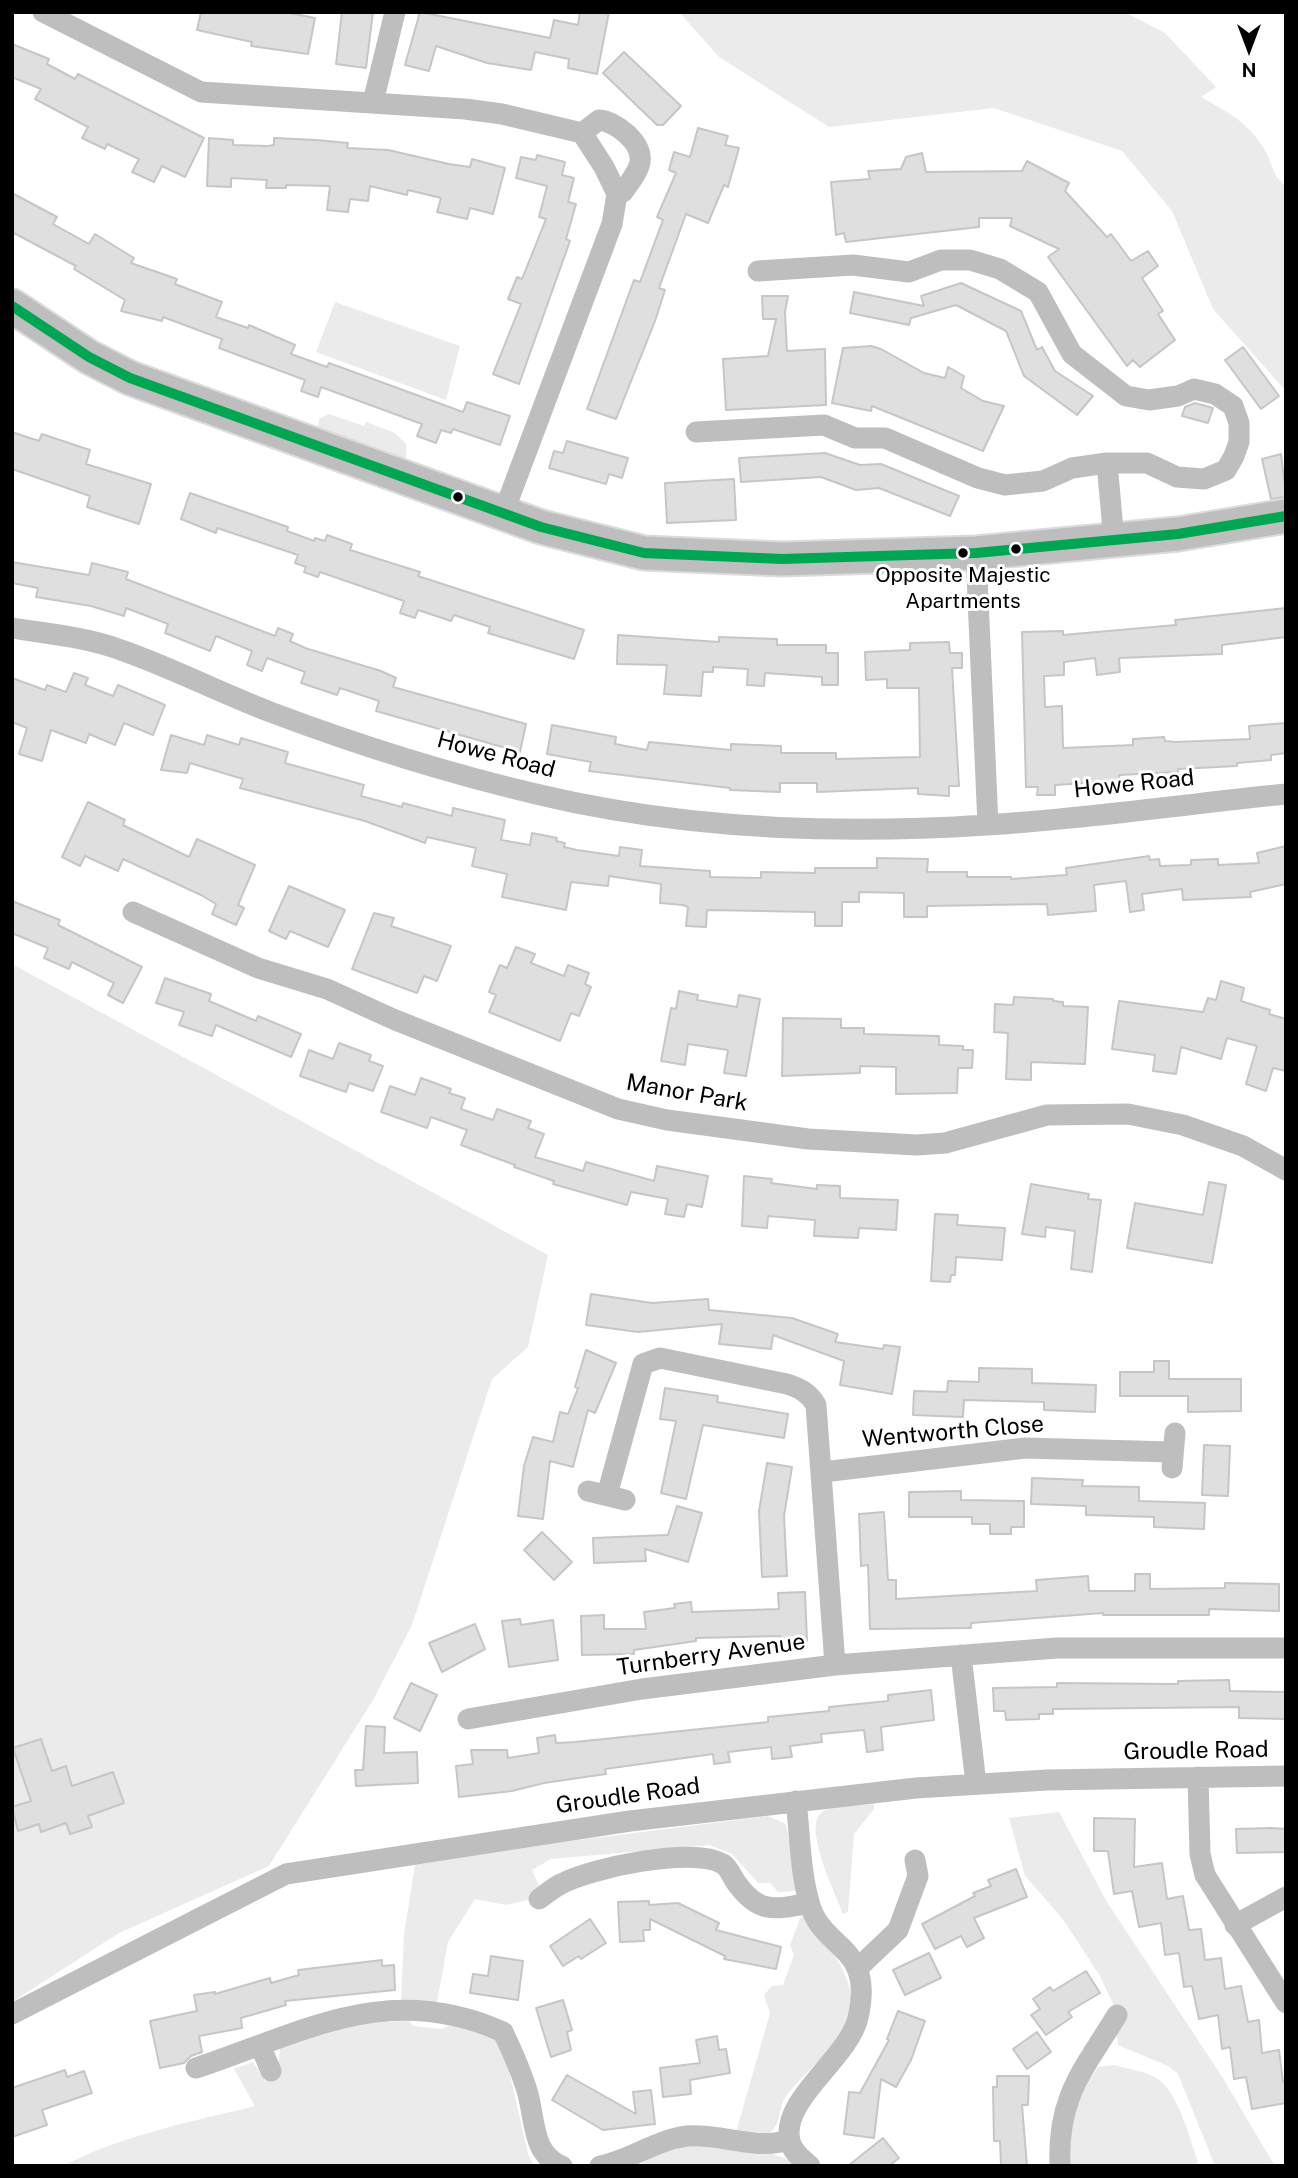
<!DOCTYPE html>
<style>
body{margin:0}
#map{position:relative;width:1298px;height:2178px;overflow:hidden;background:#fff;font-family:"Public Sans",sans-serif}
canvas{display:block}
.frame{position:absolute;inset:0;border:14px solid #000;pointer-events:none}
.north{position:absolute;left:1214px;top:14px;width:70px;height:70px;-webkit-text-stroke:5px #fff;paint-order:stroke;rotate:180deg;font-size:19px;font-weight:700;line-height:28px;text-align:center;color:#000}
.north::after{content:'';display:block;margin:auto;width:24px;height:32px;background:#000;clip-path:polygon(50% 0,100% 100%,50% 72%,0 100%)}
</style>
<div id="map">
<canvas width="1298" height="2178"></canvas>
<div class="frame"></div>
<div class="north">N</div>
</div>
<script>
const ctx = document.querySelector('canvas').getContext('2d');
ctx.lineJoin = 'round';
function paint(path, color) {
  ctx.fillStyle = color;
  ctx.fill(path, 'evenodd');
}
function stroke(path, color, width, dash) {
  ctx.strokeStyle = color;
  ctx.lineWidth = width;
  ctx.lineCap = dash ? 'butt' : 'round';
  ctx.setLineDash(dash || []);
  ctx.stroke(path);
}
function label(font, color, halo, rows, align = 'center') {
  ctx.font = font + ' "Public Sans",sans-serif';
  ctx.lineWidth = 6;
  ctx.setLineDash([]);
  ctx.textBaseline = 'middle';
  ctx.strokeStyle = halo;
  ctx.fillStyle = color;
  for (const [text, x, y, turn = 0] of rows) {
    ctx.save();
    ctx.translate(x, y);
    ctx.rotate((+turn || 0) * Math.PI / 180);
    ctx.textAlign = isNaN(turn) ? turn : align;
    if (halo) ctx.strokeText(text, 0, 0);
    ctx.fillText(text, 0, 0);
    ctx.restore();
  }
}
const green = new Path2D(`
 M679,12H1124L1165,33L1216,87L1201,97C1231,114 1250,123 1267,154C1273,168 1274,177 1286,187V391L1213,309L1172,211L1122,151L994,108L829,127L719,57Z
 M335,302L460,346L446,400L316,352Z
 M329,414L364,426L366,422L395,433L406,444V460L318,427L319,419Z
 M12,964L548,1255L528,1347L492,1379L412,1625L373,1700L269,1866L119,1933L12,2002Z
 M874,1804V1809L854,1834L848,1912L843,1914C836,1894 803,1829 821,1813C833,1803 859,1806 874,1804Z
 M1059,1812L1107,1902L1221,2075L1275,2166H1215L1178,2074L1168,2066L1118,2045L1113,2004L1100,1976L1062,1918L1025,1876L1009,1818Z
 M768,1816L786,1824L798,1891L778,1892L770,1883H758L732,1854L710,1845L551,1859L532,1870L539,1886L531,1899L506,1905L475,1899L448,1942L437,2002L401,2001L404,1934L415,1865L563,1842Z
 M801,1916C816,1924 826,1942 835,1956C879,2025 825,2048 787,2095C778,2106 782,2123 770,2133L736,2132L770,2013L764,1995L772,1986L783,1985L794,1955L790,1945Z
 M409,2021L413,2026L441,2029L451,2025L495,2039L505,2053L528,2154L534,2166H63C122,2135 191,2122 255,2106L234,2069L253,2062L266,2081L281,2075L278,2065L280,2049C319,2028 365,2022 409,2021Z
 M1114,2065C1128,2069 1144,2071 1156,2078C1178,2089 1191,2143 1199,2166H1067C1066,2129 1078,2097 1098,2067Z
 M696,2144C723,2150 780,2147 796,2166H639L658,2151Z`);
const building = new Path2D(`
 M201,12H284L315,18L308,54L251,46L252,42L197,30Z
 M342,12H373L366,68L336,64Z
 M420,12L550,38L554,20L578,25L580,12H609L597,74L568,68L569,59L535,52L531,70L487,63L436,46L429,71L405,65Z
 M12,44L49,59L47,64L75,79L78,74L204,138L185,177L162,166L154,182L132,172L139,159L107,144L105,149L82,138L88,127L35,99L41,89L12,77Z
 M624,52L681,106L663,125H657L603,73Z
 M698,128L728,136L725,145L739,148L728,187L724,185L708,223L686,214L659,288L665,290L655,321L616,419L587,409L634,280L640,282L663,220L657,217L676,173L669,170L674,152L690,157Z
 M209,138L233,140V145L268,146L274,145V138L316,140L348,143L347,148L388,150L449,164L470,167L472,159L505,168L493,214L470,208L467,219L437,212L441,198L408,190L407,195L370,186L368,201L350,199L348,212L327,210L330,186L286,185V188H266L267,180L231,178V187L207,186Z
 M922,153L926,172L1022,171L1027,161L1069,183L1065,191L1107,237L1111,234L1131,261L1148,251L1158,266L1142,278L1163,311L1158,314L1175,340L1140,367L1133,360L1127,366L1048,257L1059,249L1010,226L1012,218H979V227L846,242L844,233L836,235L831,182L870,179L868,171L901,169L906,157Z
 M537,155L565,162L562,175L574,178L568,202L576,204L566,239L570,241L519,384L493,374L521,304L508,299L517,277L522,279L546,219L539,217L547,186L516,178L521,157L536,160Z
 M12,193L57,217L53,224L89,244L95,234L134,258L131,263L177,279L175,284L222,302L216,317L248,328L249,325L295,345L291,354L327,367L329,363L463,412L467,402L510,416L500,445L453,429L451,433L441,430L436,443L417,436L422,424L321,387L318,397L301,391L305,380L219,348L222,339L163,317L162,321L121,311L125,300L74,269L76,266L12,232Z
 M961,283L1021,311L1037,350L1042,347L1055,371L1093,396L1077,415L1024,376L1006,331L956,305L911,318L909,325L850,313L854,292L924,306L921,296Z
 M762,296H788L785,312L787,351L825,349L826,405L726,410L723,359L768,356L776,319H763Z
 M871,346L881,349L924,373L945,378L948,367L964,376L961,388L983,401L1004,406L983,451L872,406L871,411L832,403L843,348Z
 M1243,347L1279,396L1261,409L1225,360Z
 M1195,403L1213,408L1208,423L1182,416L1185,407Z
 M12,432L39,441L42,434L90,450L86,464L151,484L139,524L87,507L90,496L12,469Z
 M567,441L628,458L622,478L609,474L606,484L549,468L554,451L563,453Z
 M825,453L860,465L881,464L959,496L950,516L879,488L856,490L821,477L741,482L739,458Z
 M1281,454L1286,497L1271,499L1262,459Z
 M734,479L736,520L667,523L665,483Z
 M190,493L288,527L287,531L314,541L315,538L325,541L327,535L352,544L350,550L420,572L418,576L584,630L574,659L488,633L490,627L454,615L451,621L418,610L415,618L400,613L404,601L320,572L318,577L304,572L306,567L295,563L298,555L217,528L216,533L181,519Z
 M12,562L89,575L92,563L128,572L126,579L275,636L278,628L293,634L290,641L305,648L381,671L396,678L393,687L526,724L520,752L376,711L379,701L340,688L337,695L301,683L305,672L267,658L262,671L247,665L252,651L216,636L210,651L165,633L168,624L126,608L124,616L91,606L36,597L38,588L12,583Z
 M1286,608V637L1222,645V654L1119,658L1120,672L1097,675L1095,658L1064,662V675L1044,676L1045,707L1062,706L1063,748L1133,745V739L1164,737L1165,741L1176,742L1250,739L1249,726L1286,723V753L1271,755V760L1237,763V766L1178,769V772L1119,775V781L1055,785V795H1037L1038,787H1026L1022,632L1063,631V635L1176,625L1175,620Z
 M618,635L719,642V637L777,639V645H826V653H838V685H822V677L765,673L764,686L747,685L748,669L713,667V672H703L701,696L664,694L667,665L617,664Z
 M949,642L950,653H962V668H952L959,786H949V796L918,794V788L817,792V783H780V792L730,790V788L589,771L591,762L547,754L552,725L616,737L615,744L647,750L649,742L731,750V744L781,746V753H836V759L920,757L919,688H887V679L866,680L865,652L910,650V643Z
 M74,673L88,678L85,685L113,696L118,685L165,705L153,735L124,723L115,745L89,734L86,743L51,730L42,761L19,754L27,728L12,722V678L45,690L47,685L66,692Z
 M171,735L204,745L207,735L239,745L241,738L288,752L285,763L364,785L361,796L402,807L403,803L452,816L453,808L505,820L501,840L530,845L532,833L557,838L556,841L565,843L564,847L577,850L619,856L620,847L642,850L640,866L710,871V877L761,878V872L815,873V868H877V858L928,859L927,872H967V877H1011V879L1067,875L1066,868L1149,856L1150,860L1159,859L1160,866L1191,865V860L1218,859V865L1259,863L1257,853L1286,846V884L1250,892L1251,897L1183,900L1182,889L1142,894L1144,910L1130,912L1126,881L1094,885L1096,911L1048,915L1047,904L927,906V917H904V893L859,892V902H842V926H815V912L707,910L706,927L686,926L688,907L683,905L660,903L661,884L609,876L608,886L571,882L566,910L502,897L507,874L472,866L476,848L427,837L425,843L365,821L240,788L243,779L190,763L187,773L161,770Z
 M88,802L125,820L123,825L189,857L197,839L255,865L238,905L244,908L236,925L212,914L216,904L201,895L123,859L118,871L85,856L80,866L62,857Z
 M289,886L345,910L328,947L290,931L286,939L269,931Z
 M12,901L60,920L58,925L142,967L123,1003L108,995L114,983L72,962L69,969L44,958L48,948L12,933Z
 M374,913L394,918L391,926L451,946L437,981L424,976L417,993L352,969Z
 M516,947L535,954L531,963L564,976L568,965L589,973L585,984L591,987L579,1016L571,1013L560,1041L489,1012L496,995L489,992L500,965L507,968Z
 M165,978L211,994L209,1001L256,1021L258,1016L301,1034L291,1057L216,1025L212,1036L179,1025L184,1012L156,1003Z
 M1221,981L1244,988L1241,1001L1270,1010L1269,1014L1286,1019V1071L1273,1068L1266,1091L1246,1084L1257,1046L1227,1038L1221,1059L1181,1047L1176,1074L1153,1071L1155,1055L1112,1049L1119,1001L1203,1012L1208,998L1216,1000Z
 M679,991L698,995L697,1000L737,1007L739,995L760,999L746,1076L724,1073L728,1050L688,1044L685,1065L661,1061L671,1008L676,1009Z
 M1014,997L1053,999V1001L1063,1002V1006L1088,1007L1085,1064L1031,1062V1080L1006,1079L1008,1033L994,1032L995,1004L1013,1005Z
 M783,1018L841,1019V1028H864V1034L939,1036V1045L963,1046V1050H973L972,1068H958L957,1093L896,1094V1067L860,1066V1073L782,1076Z
 M339,1043L371,1055L369,1061L383,1066L373,1091L349,1083L346,1092L300,1076L309,1050L333,1059Z
 M421,1078L451,1089L449,1093L465,1098L461,1109L493,1120L497,1109L531,1121L528,1128L544,1134L535,1157L583,1171L586,1162L654,1181L657,1166L708,1176L702,1207L687,1204L684,1217L665,1214L668,1199L631,1192L627,1205L553,1184L554,1181L514,1167L515,1165L461,1145L467,1130L431,1117L427,1128L381,1112L390,1086L415,1095Z
 M744,1176L772,1179L771,1183L817,1189V1185L840,1186V1198L898,1200L896,1230L859,1228L858,1238L814,1236L815,1220L768,1216L767,1228L742,1226Z
 M1209,1182L1226,1185L1212,1263L1127,1248L1135,1203L1203,1215Z
 M1031,1184L1089,1194L1088,1199L1101,1200L1092,1272L1071,1269L1075,1231L1046,1227L1045,1237L1022,1234Z
 M935,1214L958,1215L957,1225L1005,1228L1002,1260L956,1257L955,1275H951L950,1282L931,1281Z
 M591,1294L652,1303L708,1299L709,1310L792,1318L838,1334L835,1342L883,1349L884,1345L900,1347L892,1394L840,1385L844,1361L773,1335L771,1349L719,1344L722,1324L638,1332L586,1325Z
 M586,1350L616,1363L595,1413L588,1410L573,1467L550,1461L543,1519L518,1516L524,1466L533,1437L553,1442L560,1412L568,1414L578,1388L575,1387Z
 M1154,1361H1169V1379H1241V1411L1188,1412V1396H1120V1372H1154Z
 M979,1368L1032,1369V1383L1096,1385L1095,1412L1044,1410V1402L964,1400L963,1417L913,1415L914,1391L947,1392L948,1381L979,1382Z
 M665,1388L718,1396L717,1402L788,1414L784,1438L703,1425L686,1499L661,1493L676,1421L660,1419Z
 M1204,1445L1230,1446L1228,1496L1202,1495Z
 M767,1463L792,1467L784,1516L787,1576L762,1577L759,1511Z
 M1032,1478L1083,1480L1082,1486L1139,1487V1501L1205,1503L1204,1529L1154,1527V1517L1086,1515V1506L1031,1504Z
 M961,1491V1500L1024,1501V1527H1011V1534H990V1524H972V1517H909V1492Z
 M677,1506L702,1513L688,1562L645,1549L646,1561L594,1563L593,1538L668,1535Z
 M884,1512L888,1580H896V1599L1037,1591L1036,1580L1088,1576L1089,1591H1135V1574H1150V1589L1225,1588V1583L1279,1584V1611L1209,1609V1615H1103V1613L971,1623V1628L870,1629L868,1565L861,1566L859,1514Z
 M542,1532L572,1562L554,1580L524,1550Z
 M805,1592L807,1641L780,1643V1636L696,1638V1641L634,1650V1654L582,1655L581,1616L604,1615V1629H646L644,1612L675,1608L674,1604L691,1602L692,1612L779,1609L778,1593Z
 M520,1619L521,1625L553,1620L558,1660L509,1667L502,1621Z
 M475,1624L485,1649L442,1672L429,1643Z
 M1229,1680L1230,1691L1286,1692V1719L1239,1718V1707L1053,1709V1714H1039V1719L1006,1720L1005,1711H994L993,1688L1057,1687V1683L1178,1684V1681Z
 M411,1683L437,1695L420,1731L394,1718Z
 M931,1690L934,1720L881,1727L883,1750L867,1752L864,1730L821,1734L822,1742L790,1746L792,1757L772,1759L771,1747L728,1752L730,1762L714,1764L713,1754L605,1769L606,1774L544,1783L512,1791L459,1797L456,1766L473,1764L471,1750H507L508,1758L539,1753L537,1738L555,1735L556,1743L575,1742L768,1722V1717L829,1711V1707L888,1701V1695Z
 M366,1726L385,1727L384,1753L417,1752L418,1783L356,1786L355,1770H363Z
 M41,1739L52,1771L66,1766L72,1786L113,1772L124,1803L88,1816L92,1827L70,1834L66,1823L41,1832L39,1824L18,1831L12,1807L31,1801L13,1748Z
 M1094,1818L1135,1819L1134,1867L1162,1863L1167,1899L1183,1896L1189,1930L1201,1929L1205,1960L1221,1958L1225,1989L1241,1986L1248,2022L1259,2020L1262,2053L1279,2050L1283,2082L1286,2081V2103L1252,2109L1246,2077L1234,2079L1230,2047L1222,2049L1218,2015L1199,2019L1192,1986L1184,1987L1179,1953L1165,1955L1161,1923L1139,1927L1132,1891L1114,1894L1108,1851H1094Z
 M1271,1828L1286,1829V1852L1237,1853L1236,1829Z
 M1016,1869L1027,1897L974,1918L984,1938L967,1947L961,1936L935,1949L922,1924L975,1896L973,1893L991,1886L988,1880Z
 M649,1901V1905L678,1903L719,1923L716,1930L781,1947L776,1969L724,1959L725,1956L650,1919V1930H643L644,1941L620,1942L618,1902Z
 M590,1919L606,1943L581,1959L579,1956L563,1966L550,1946Z
 M929,1953L941,1978L905,1995L893,1970Z
 M491,1956L523,1961L518,2000L470,1993L473,1974L488,1976Z
 M382,1960V1966L394,1965L395,1990L285,2001L286,2005L241,2018L242,2028L199,2036L202,2052L191,2056L184,2063L160,2068L150,2021L197,2011L194,1995L215,1992V1994L270,1978L271,1983L299,1975L298,1970Z
 M1086,1971L1100,1993L1068,2012L1072,2017L1046,2035L1031,2015L1040,2009L1033,1999L1050,1987L1053,1991Z
 M563,2000L572,2030L567,2032L571,2050L551,2057L536,2008Z
 M898,2011L925,2021L911,2060L896,2087L881,2079L874,2138L844,2134L849,2092L860,2093L889,2040L887,2039Z
 M1037,2032L1051,2052L1027,2069L1013,2049Z
 M717,2036L719,2050L726,2049L730,2073L690,2080L691,2094L663,2097L660,2068L700,2063L696,2040Z
 M65,2070L67,2077L84,2071L92,2093L42,2110L47,2125L12,2137V2088Z
 M567,2075L636,2114L633,2092L651,2090L655,2124L603,2130L552,2100Z
 M997,2076H1029L1028,2105H1022L1027,2166H1001L1000,2141H994L993,2087H997Z
 M883,2138L899,2158L889,2166H848Z`);
const street = new Path2D(`
 M43,12L201,92L465,109L502,114L582,133L604,167L617,194L612,224L503,514
 M373,102L395,12
 M582,133L599,120C616,121 643,143 640,162C638,173 629,183 623,192L617,194
 M696,432L824,425L855,438H885L978,478L1005,485L1043,481L1072,468L1107,463H1147L1177,477L1204,479L1226,470L1234,456L1239,442V423L1233,406L1215,394L1194,389L1178,396L1149,400L1126,396L1072,354L1038,292L1000,269L970,260H941L909,272L853,265L758,271
 M1107,463L1114,541
 M976,553L988,825
 M12,628C49,634 86,637 121,650C173,668 222,694 273,713C358,745 447,773 536,794C682,829 836,835 986,825C1086,819 1186,804 1286,794
 M133,912L258,968L327,989L393,1019L618,1109L667,1120L808,1139L917,1145L945,1143L1047,1115L1128,1114L1183,1125L1243,1146L1286,1170
 M1172,1468L1175,1433
 M823,1472L1025,1448L1172,1452
 M588,1491L625,1500
 M607,1495L643,1364L660,1358L787,1384C800,1388 809,1393 816,1405L835,1665
 M961,1655L976,1784
 M468,1719L642,1689L835,1665L1057,1648H1286
 M1198,1777L1200,1854L1205,1875L1286,2003
 M796,1801C800,1834 800,1870 809,1902C822,1952 875,1943 858,2018C848,2059 780,2100 790,2141C792,2152 802,2159 810,2166
 M539,1899C546,1894 553,1888 561,1884C591,1868 693,1846 723,1864C728,1867 732,1876 735,1881C758,1914 773,1910 809,1903
 M1235,1925L1286,1897
 M858,1968L898,1930L918,1876L915,1860
 M12,2014L286,1874L630,1821L916,1788L1047,1780L1286,1776
 M260,2045L271,2071
 M196,2068C304,2032 389,1980 503,2032C513,2053 522,2073 528,2094C535,2119 532,2155 562,2166
 M600,2166C631,2160 655,2140 687,2136C722,2133 754,2151 789,2140
 M1060,2166C1057,2097 1083,2071 1117,2015`);
const primary = new Path2D(`
 M12,306L89,357L130,378L541,527L644,553L782,559L976,553L1178,534L1286,516`);
const bus1 = new Path2D(`
 M12,306L89,357L130,378L541,527L644,553L782,559L976,553L1178,534L1286,516`);
const markers = [
 [458,497,6,"#000"],
 [1016,549,6,"#000"],
 [963,553,6,"#000"]
];
const busNames = [
 ["Opposite Majestic",963,576],
 ["Apartments",963,602]
];
const streetNames = [
 ["Howe Road",496,755,15],
 ["Howe Road",1134,784,-6],
 ["Manor Park",687,1093,10],
 ["Wentworth Close",953,1432,-5],
 ["Turnberry Avenue",711,1655,-8],
 ["Groudle Road",1196,1751,-1],
 ["Groudle Road",628,1796,-8]
];
paint(green, '#ebebeb');
paint(building, '#dfdfdf');
stroke(building, '#c6c6c6', 2);
stroke(primary, '#dbdbdb', 37);
stroke(street, '#bebebe', 21);
stroke(primary, '#bebebe', 33);
stroke(bus1, '#00a651', 10);
for (const [x, y, r, color] of markers) {
  const dot = new Path2D();
  dot.arc(x, y, r, 0, 2 * Math.PI);
  ctx.fillStyle = color;
  ctx.fill(dot);
  stroke(dot, '#fff', 2.5);
}
label('21px', '#000', '#fff', busNames);
label('23px', '#000', '#fff', streetNames);
</script>
